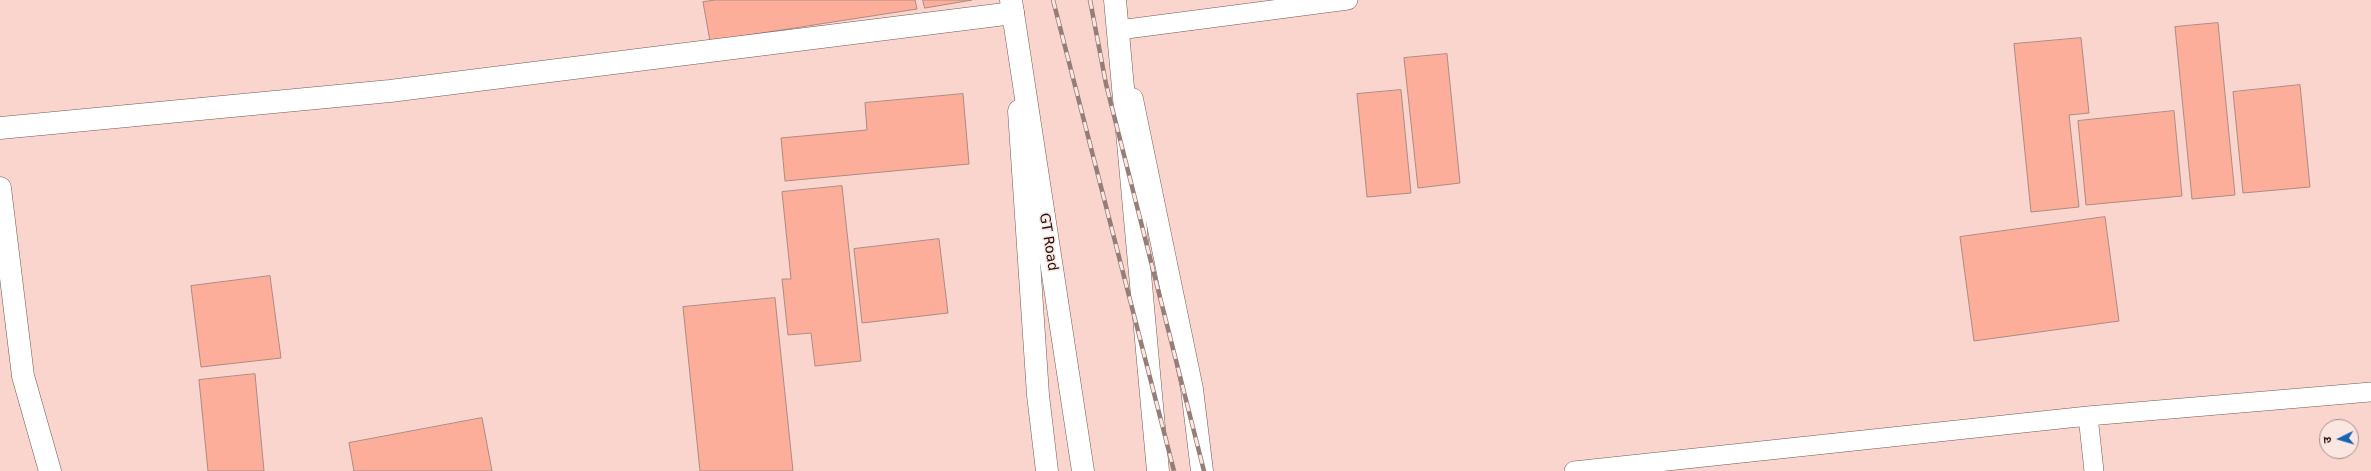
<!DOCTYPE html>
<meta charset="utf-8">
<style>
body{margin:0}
#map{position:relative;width:2371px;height:471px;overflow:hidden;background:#f9d5cd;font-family:"DejaVu Sans","Noto Sans Devanagari",sans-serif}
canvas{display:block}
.north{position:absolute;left:2319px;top:419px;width:40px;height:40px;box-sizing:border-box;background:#fce6e1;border:1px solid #a4928e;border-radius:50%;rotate:265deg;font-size:11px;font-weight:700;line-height:16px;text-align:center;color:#211512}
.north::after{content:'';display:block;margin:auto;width:14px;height:18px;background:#1764b3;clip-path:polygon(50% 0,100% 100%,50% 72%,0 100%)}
</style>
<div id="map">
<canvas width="2371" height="471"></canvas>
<div class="north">उ</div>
</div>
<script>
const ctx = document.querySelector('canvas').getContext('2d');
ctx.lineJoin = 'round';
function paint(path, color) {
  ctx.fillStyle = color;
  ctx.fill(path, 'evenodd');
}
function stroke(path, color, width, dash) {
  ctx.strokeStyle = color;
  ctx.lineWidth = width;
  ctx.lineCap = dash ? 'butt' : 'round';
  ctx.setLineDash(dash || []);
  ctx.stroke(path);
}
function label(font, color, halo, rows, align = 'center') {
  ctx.font = font + ' "DejaVu Sans",sans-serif';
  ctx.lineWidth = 3;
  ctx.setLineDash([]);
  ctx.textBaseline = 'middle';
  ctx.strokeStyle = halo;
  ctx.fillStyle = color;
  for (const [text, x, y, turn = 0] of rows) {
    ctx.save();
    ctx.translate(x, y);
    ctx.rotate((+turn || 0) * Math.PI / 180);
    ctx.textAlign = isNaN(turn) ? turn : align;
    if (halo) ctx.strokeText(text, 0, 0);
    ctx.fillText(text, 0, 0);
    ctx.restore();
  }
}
const building = new Path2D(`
 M716,0H915L917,9L710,41L703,2Z
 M923,0H972L925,8Z
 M2218,23L2235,195L2192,199L2175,27Z
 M2081,38L2089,113L2069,115L2079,207L2031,212L2014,44Z
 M1447,54L1460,183L1418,188L1404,58Z
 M2300,85L2310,187L2243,193L2233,92Z
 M1401,90L1411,193L1367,197L1357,94Z
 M963,94L969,164L785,181L781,138L867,130L865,103Z
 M2174,111L2182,196L2086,205L2078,121Z
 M842,186L861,361L815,366L811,333L788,335L782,279H791L782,192Z
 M2105,217L2119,321L1974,341L1960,237Z
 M939,239L948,313L862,323L854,249Z
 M270,276L281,358L201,367L191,286Z
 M775,298L793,471H700L683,307Z
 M255,374L264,471H208L199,380Z
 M482,418L492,471H354L349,443Z`);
const service = new Path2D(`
 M1119,30L1348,0
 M2088,416L2094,471
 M1574,471L2088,416L2371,392`);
const minor = new Path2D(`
 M0,128L390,91L1013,13
 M0,188L23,376L50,471`);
const secondary = new Path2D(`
 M1132,99L1192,389L1202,471
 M1019,111L1038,395L1047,471`);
const trunk = new Path2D(`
 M1011,0L1083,471
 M1115,0L1158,471`);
const rail = new Path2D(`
 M1053,0L1174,471
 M1090,0L1106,84L1204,471`);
const streetNames = [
 ["GT Road",1048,242,81]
];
paint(building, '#fdae9b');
stroke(building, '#ac8b83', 1);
stroke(service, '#775851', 20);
stroke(minor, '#775851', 23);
stroke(secondary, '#775851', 23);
stroke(trunk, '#775851', 23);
stroke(service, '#fff', 19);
stroke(minor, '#fff', 22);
stroke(secondary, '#fff', 22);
stroke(trunk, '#fff', 22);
stroke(rail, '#967d78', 4.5);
stroke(rail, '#fce6e1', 3, [9]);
label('14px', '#211512', '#fce6e1', streetNames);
</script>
